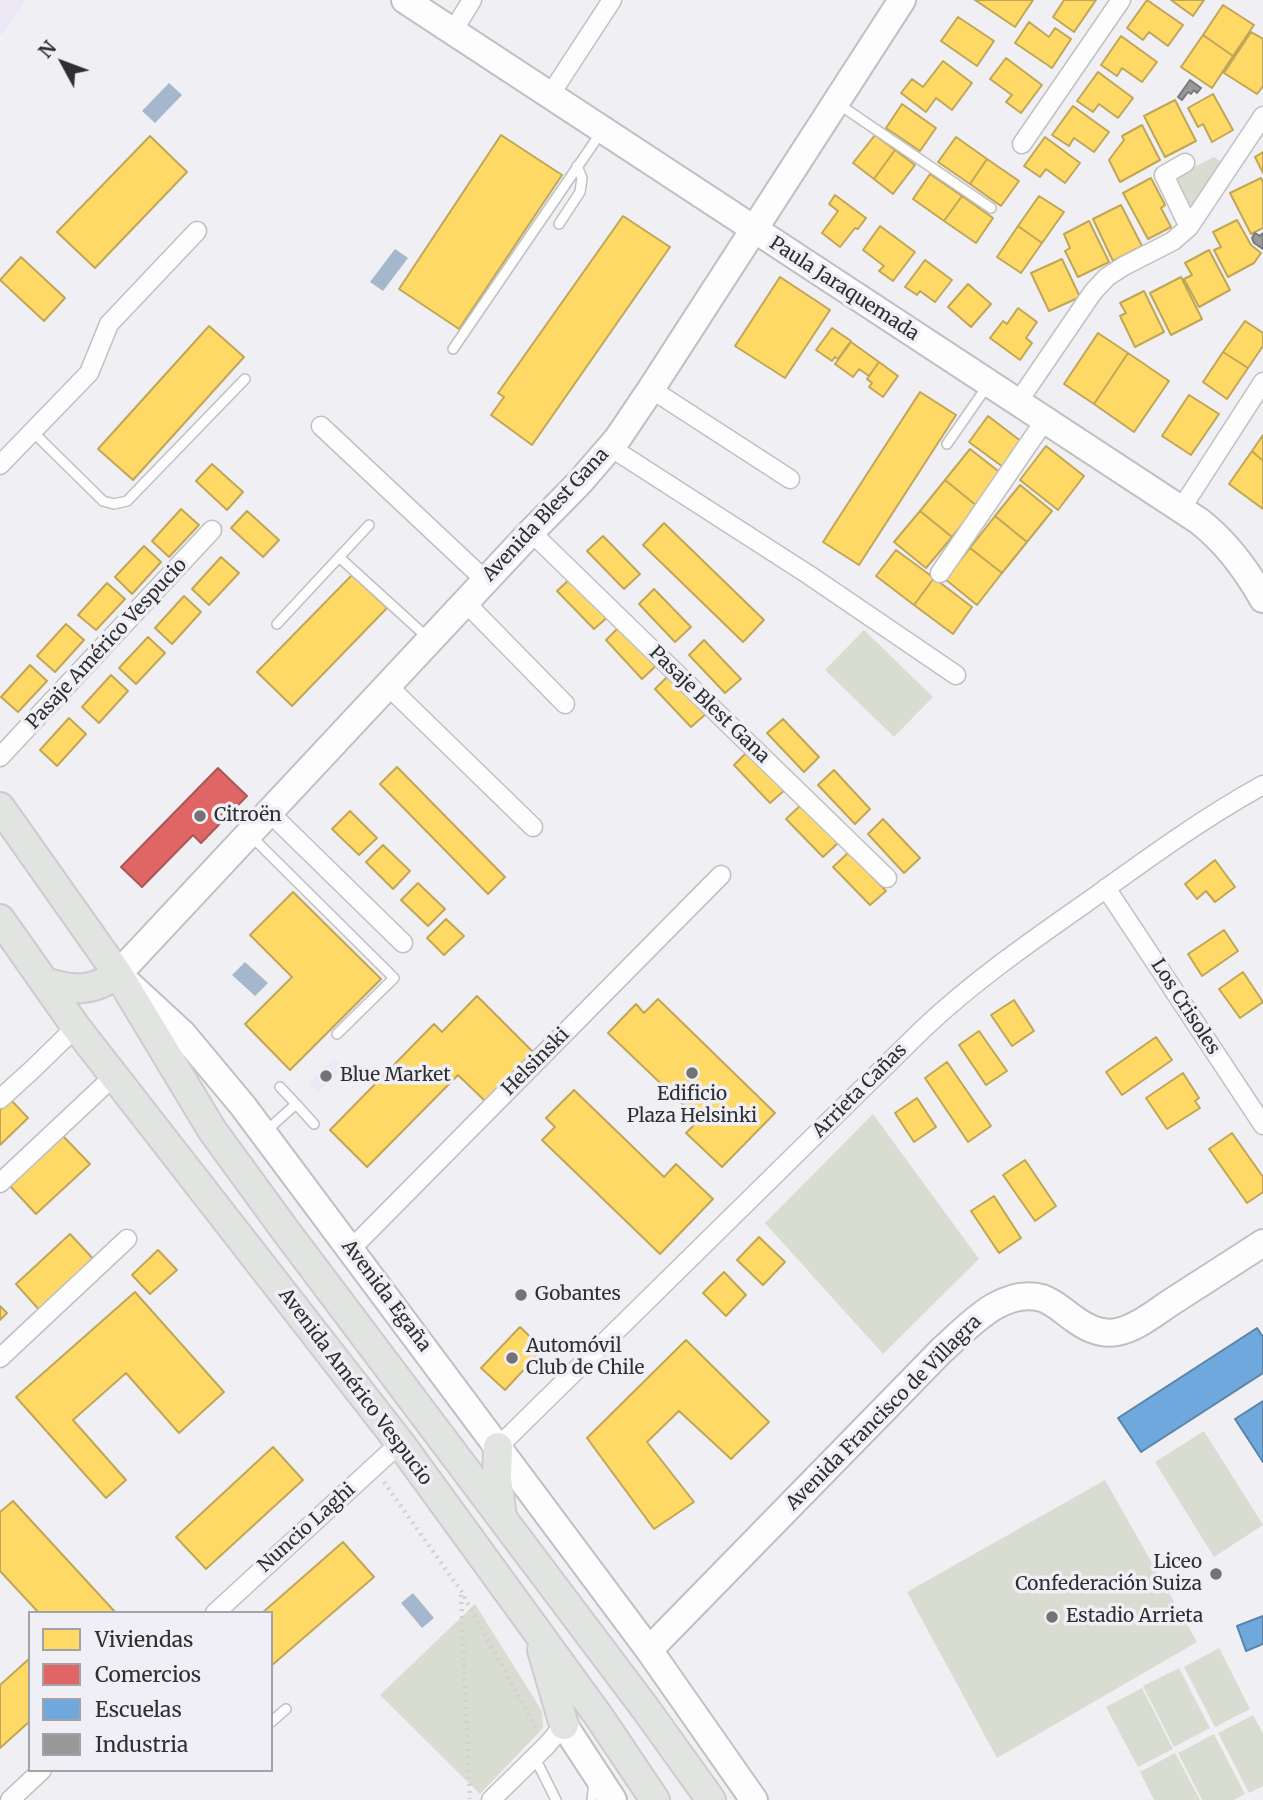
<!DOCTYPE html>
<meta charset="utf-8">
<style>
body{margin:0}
#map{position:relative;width:1263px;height:1800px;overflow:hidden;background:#f0f0f4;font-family:Merriweather,serif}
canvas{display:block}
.legend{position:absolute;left:28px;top:1611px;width:245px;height:161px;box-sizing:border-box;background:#efeff5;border:2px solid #a2a2a7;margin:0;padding:9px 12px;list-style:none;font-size:21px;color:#2e2f31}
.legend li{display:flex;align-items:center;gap:14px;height:35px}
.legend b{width:35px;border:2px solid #a2a2a7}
.north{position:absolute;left:28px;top:28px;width:70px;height:70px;-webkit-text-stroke:5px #efeff5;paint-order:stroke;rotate:311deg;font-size:19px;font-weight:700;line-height:28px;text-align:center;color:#2e2f31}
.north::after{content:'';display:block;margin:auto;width:24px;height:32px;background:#2e2f31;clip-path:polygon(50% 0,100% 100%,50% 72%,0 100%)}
</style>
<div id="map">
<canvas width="1263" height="1800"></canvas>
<ul class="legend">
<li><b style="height:19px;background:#ffd966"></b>Viviendas</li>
<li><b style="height:19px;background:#e06666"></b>Comercios</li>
<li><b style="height:19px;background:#6fa8dc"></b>Escuelas</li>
<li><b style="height:19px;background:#999"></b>Industria</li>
</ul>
<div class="north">N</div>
</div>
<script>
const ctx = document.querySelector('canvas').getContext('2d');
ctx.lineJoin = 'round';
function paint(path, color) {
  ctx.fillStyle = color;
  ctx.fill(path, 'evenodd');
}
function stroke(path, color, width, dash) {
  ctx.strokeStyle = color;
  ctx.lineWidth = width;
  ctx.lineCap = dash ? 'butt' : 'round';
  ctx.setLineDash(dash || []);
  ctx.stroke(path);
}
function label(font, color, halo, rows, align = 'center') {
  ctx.font = font + ' Merriweather,serif';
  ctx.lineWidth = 7;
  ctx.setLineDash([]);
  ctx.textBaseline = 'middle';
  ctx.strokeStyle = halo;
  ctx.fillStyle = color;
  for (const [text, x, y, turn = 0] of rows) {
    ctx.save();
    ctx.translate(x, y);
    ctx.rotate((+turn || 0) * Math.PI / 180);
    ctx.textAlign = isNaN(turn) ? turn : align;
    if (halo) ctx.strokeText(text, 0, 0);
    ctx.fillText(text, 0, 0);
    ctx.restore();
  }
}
const commercial = new Path2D(`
 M0,0H26L2,35L0,33Z
 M334,1058L344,1068L318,1092L309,1083Z`);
const green = new Path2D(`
 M1214,157L1227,165L1188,220L1169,180Z
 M864,630L933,697L894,737L825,670Z
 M873,1114L979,1259L883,1354L765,1223Z
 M1204,1431L1263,1525L1214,1557L1155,1462Z
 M1105,1480L1197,1642L997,1758L907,1592Z
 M475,1604L542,1711L543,1728L480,1794L380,1695Z
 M1219,1648L1250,1709L1215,1727L1184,1667Z
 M1179,1668L1210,1728L1174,1747L1143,1686Z
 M1142,1688L1173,1749L1138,1767L1106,1707Z
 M1253,1715L1263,1734V1786L1249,1793L1218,1733Z
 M1214,1734L1245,1794L1234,1800H1202L1178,1753Z
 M1175,1753L1200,1800H1154L1140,1772Z`);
const water = new Path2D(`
 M169,83L182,95L155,123L142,111Z
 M395,249L408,258L383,291L370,282Z
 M245,962L268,983L255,996L232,975Z
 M413,1593L434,1618L422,1628L401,1603Z`);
const homes = new Path2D(`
 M975,0H1033L1015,27Z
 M1064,0H1096L1074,32L1053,17Z
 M1147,0L1183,25L1168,46L1149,32L1143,40L1127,28Z
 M1171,0H1204L1193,16Z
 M1223,5L1254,25L1233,56L1203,35Z
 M958,17L994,41L977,66L941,41Z
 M1029,22L1049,37L1055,28L1071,39L1052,68L1015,43Z
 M1251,32L1263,39V86L1257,94L1224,73Z
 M1203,35L1233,56L1212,88L1181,67Z
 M1121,36L1157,62L1142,82L1122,68L1117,76L1101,65Z
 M1006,58L1042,85L1021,113L1006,102L1012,95L990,79Z
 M943,61L972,83L952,110L936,98L926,112L901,93L912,79L923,87Z
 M1098,72L1133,98L1118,118L1099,104L1093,112L1077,101Z
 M1213,94L1233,130L1212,142L1203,124L1198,127L1188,108Z
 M1175,100L1196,141L1165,157L1144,116Z
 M902,104L936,128L920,151L886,128Z
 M1073,106L1109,132L1094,152L1074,138L1069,146L1052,135Z
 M1142,125L1160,160L1120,182L1109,160L1124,140L1122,136Z
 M501,135L562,175L459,329L399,289Z
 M875,135L895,150L874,179L853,163Z
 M150,136L187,172L95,268L57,232Z
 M956,137L987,159L970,184L938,162Z
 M1045,137L1080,163L1065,183L1046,169L1040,177L1024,166Z
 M895,150L915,165L893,194L874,179Z
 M1263,152V173L1255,157Z
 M987,159L1019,181L1001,206L970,184Z
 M930,174L962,196L944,221L913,199Z
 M1151,178L1165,205L1161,208L1171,227L1148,239L1123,193Z
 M1261,178L1263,183V228L1251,234L1230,193Z
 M835,195L866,218L858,229L855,228L840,247L822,233L838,211L829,204Z
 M962,196L993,218L976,243L944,221Z
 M1039,196L1064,212L1042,243L1018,226Z
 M1121,205L1142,246L1113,261L1093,219Z
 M623,216L670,247L532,445L491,415L504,397L498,393Z
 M1237,220L1251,245L1261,253L1254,263L1228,277L1214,250L1221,247L1213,232Z
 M1089,221L1109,262L1078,277L1065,251L1070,248L1064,234Z
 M880,226L915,252L893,281L879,271L884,266L863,250Z
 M1018,226L1042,243L1021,273L997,257Z
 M1209,250L1230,290L1199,307L1184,279L1192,275L1185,263Z
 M21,257L65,298L44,321L0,280Z
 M1062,259L1080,297L1049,311L1031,273Z
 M925,260L952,280L935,302L920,291L917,295L905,287Z
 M780,277L830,310L785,378L735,346Z
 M1181,277L1202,319L1171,335L1150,293Z
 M968,284L991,304L971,327L948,307Z
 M1144,291L1164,332L1135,347L1120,316L1126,313L1120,303Z
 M1018,308L1037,322L1026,338L1032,343L1020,360L990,338L1003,321L1007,324Z
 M1245,321L1263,333V346L1248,368L1223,352Z
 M209,326L244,357L133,480L98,449Z
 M832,328L851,341L838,359L835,357L832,361L816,350Z
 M1098,333L1128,353L1094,404L1064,384Z
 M851,342L879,362L869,376L859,369L853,377L835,364Z
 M1223,352L1248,368L1227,399L1203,382Z
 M1128,353L1169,381L1134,432L1094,404Z
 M879,362L898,376L883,397L869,387L872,383L867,379Z
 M920,392L956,415L859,565L823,542Z
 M1189,395L1219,414L1191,455L1162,436Z
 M988,416L1022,442L1003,467L969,442Z
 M1263,435V461L1252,451Z
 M1046,446L1084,476L1058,510L1020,480Z
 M970,449L1002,474L977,506L945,480Z
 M1252,451L1263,461V509L1229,484Z
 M212,464L243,492L227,510L196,481Z
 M945,480L977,506L952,537L920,511Z
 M1020,485L1052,511L1027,542L995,516Z
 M181,509L199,525L169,557L152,541Z
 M247,511L279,540L263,557L231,528Z
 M920,511L952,537L926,568L894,542Z
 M995,516L1027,542L1002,573L970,548Z
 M664,523L764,620L743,642L643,545Z
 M603,536L640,574L624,589L587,551Z
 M144,546L161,562L132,594L115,577Z
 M970,548L1002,573L977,605L945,579Z
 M896,550L934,578L914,605L876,576Z
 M221,557L239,573L209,605L192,589Z
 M352,575L387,608L292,706L257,672Z
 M573,576L610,615L594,629L557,591Z
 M934,578L972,607L953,634L914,605Z
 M107,583L125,599L96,630L78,615Z
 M654,589L691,627L675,642L639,604Z
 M184,596L201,612L172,644L155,628Z
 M66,624L84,640L55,672L37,656Z
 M621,625L658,664L642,679L606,640Z
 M148,637L165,653L136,684L119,668Z
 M704,640L741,679L725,693L689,655Z
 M30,665L47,681L18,712L1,697Z
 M670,674L707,713L691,727L655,689Z
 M111,675L128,691L99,723L82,707Z
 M69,718L86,734L57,766L40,750Z
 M783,719L819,757L804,772L767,733Z
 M749,750L786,789L770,803L734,765Z
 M397,767L505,877L488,894L380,784Z
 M834,770L870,809L855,824L818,785Z
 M802,804L838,843L823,857L786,819Z
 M350,811L377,838L359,855L332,829Z
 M883,819L920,858L904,873L868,834Z
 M383,845L410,871L393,889L366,862Z
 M849,852L886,891L870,905L833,867Z
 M1215,860L1235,887L1215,902L1206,891L1197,899L1185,884Z
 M418,883L445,909L428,926L401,900Z
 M293,892L381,979L290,1070L245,1024L292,977L250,935Z
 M446,919L464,936L444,955L427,938Z
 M1224,930L1238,951L1202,976L1188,954Z
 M1243,972L1263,1002L1240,1018L1219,989Z
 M477,996L533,1052L485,1101L458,1075L367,1167L330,1130L434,1024L442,1032Z
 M658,999L775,1113L722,1167L686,1133L699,1120L608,1033L636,1004L644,1013Z
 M1014,1000L1034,1031L1012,1046L991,1015Z
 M979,1031L1007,1071L986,1085L959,1045Z
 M1156,1037L1172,1060L1122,1095L1106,1072Z
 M947,1062L991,1126L968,1142L925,1078Z
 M1183,1073L1199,1098L1195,1101L1200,1108L1167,1129L1146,1098Z
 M574,1090L664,1177L676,1164L713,1199L660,1254L542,1140L555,1127L546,1118Z
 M917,1098L936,1127L914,1142L895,1113Z
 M11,1100L28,1118L0,1145V1110Z
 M1232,1133L1263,1177V1192L1247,1203L1209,1149Z
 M63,1136L90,1164L36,1214L9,1185Z
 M1025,1160L1056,1206L1035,1221L1003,1175Z
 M994,1196L1021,1238L999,1253L971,1211Z
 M70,1234L97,1263L42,1313L16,1284Z
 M759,1237L785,1262L763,1285L737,1260Z
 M158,1250L177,1270L150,1294L132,1275Z
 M724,1272L746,1295L726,1316L703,1293Z
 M135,1292L224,1392L179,1433L126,1373L73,1420L126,1480L106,1498L16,1397Z
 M0,1306L7,1313L0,1320Z
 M520,1327L543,1349L505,1390L481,1368Z
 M686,1340L769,1422L731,1459L679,1411L647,1442L694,1502L654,1529L587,1438Z
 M273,1447L303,1480L206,1569L176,1537Z
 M13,1501L116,1613H39L0,1571V1512Z
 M343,1542L374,1577L271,1666V1613H262Z
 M30,1658V1721L0,1748V1685Z`);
const shops = new Path2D(`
 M218,768L247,796L201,843L193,835L142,887L121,867Z`);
const schools = new Path2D(`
 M1257,1328L1263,1337V1373L1141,1452L1118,1418Z
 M1263,1401V1462L1235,1419Z
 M1263,1616V1644L1246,1651L1237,1626Z`);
const industry = new Path2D(`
 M1190,80L1201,88L1197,93L1194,90L1191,94L1188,92L1182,100L1178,97Z
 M1255,233L1260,236L1263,233V249L1254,243L1252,238Z`);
const path = new Path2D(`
 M384,1482L461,1591L537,1730
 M461,1595L470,1799`);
const lane = new Path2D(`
 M837,103L991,208
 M559,224L580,192L582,178L577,166
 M453,349L602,131
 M33,432L103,501L114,504L127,501L245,379
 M947,444L988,385
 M339,557L429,639
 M277,624L369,525
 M250,835L394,978L337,1034
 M296,1104L314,1124
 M265,1132L296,1104L280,1087
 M271,1722L286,1709
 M535,1758L556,1800
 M592,1800L594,1781`);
const street = new Path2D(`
 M453,31L472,0
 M550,95L612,0
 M1022,144L1121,0
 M1185,163L1164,175L1189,227
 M651,389L790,479
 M1018,402L1093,292L1107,277L1124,266L1173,241L1189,227L1263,116
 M321,426L486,581
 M610,447L809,575L956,675
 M0,465L89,373L109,324L197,231
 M1181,509L1263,382
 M531,532L887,878
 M940,573L1045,420
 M466,603L565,704
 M388,686L533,827
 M0,757L212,530
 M269,812L403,943
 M1106,888L1263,1125
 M0,1099L33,1069L76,1027
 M0,1183L114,1076
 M351,1249L721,875
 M0,1358L127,1239
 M498,1447L923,1029C977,978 1037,937 1097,895C1151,856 1205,817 1263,785
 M215,1613L400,1443
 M10,1800L42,1770
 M491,1800L546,1746L564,1725`);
const secondary = new Path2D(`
 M405,0L1199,521C1226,542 1246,569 1263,599
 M649,1650L942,1350C968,1327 1002,1287 1042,1298C1054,1302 1063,1311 1073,1318C1086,1328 1101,1335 1117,1332C1137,1328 1156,1312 1173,1301C1203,1282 1233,1262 1263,1243
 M564,1725L613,1800
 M754,1800L649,1650L243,1106L183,1034L118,974L531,532L580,482L618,438L651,389L902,0`);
const primary = new Path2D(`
 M0,807L118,974L212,1130L285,1230L645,1708L711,1800
 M0,919L76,1027L400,1443L600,1718L655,1800
 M45,982C74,991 92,992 118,974
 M498,1447L497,1479L502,1518
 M542,1650L564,1725`);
const markers = [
 [200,816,7,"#727375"],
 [692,1073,7,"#727375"],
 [326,1076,7,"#727375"],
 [521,1295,7,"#727375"],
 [512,1358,7,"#727375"],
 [1216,1574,7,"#727375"],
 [1052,1617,7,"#727375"]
];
const streetNames = [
 ["Paula Jaraquemada",844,289,33],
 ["Avenida Blest Gana",546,515,-47],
 ["Pasaje Américo Vespucio",107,644,-47],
 ["Pasaje Blest Gana",709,705,44],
 ["Los Crisoles",1185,1007,57],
 ["Helsinski",536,1062,-45],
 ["Arrieta Cañas",860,1091,-45],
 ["Avenida Egaña",386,1296,53],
 ["Avenida Américo Vespucio",355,1387,53],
 ["Avenida Francisco de Villagra",884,1413,-45],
 ["Nuncio Laghi",307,1528,-42]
];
const poiNames = [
 ["Citroën",214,816],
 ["Blue Market",340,1076],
 ["Edificio",692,1095,"center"],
 ["Plaza Helsinki",692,1117,"center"],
 ["Gobantes",535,1295],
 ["Automóvil",526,1347],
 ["Club de Chile",526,1369],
 ["Liceo",1202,1563,"right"],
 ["Confederación Suiza",1202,1585,"right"],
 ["Estadio Arrieta",1066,1617]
];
paint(commercial, '#ece8f6');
paint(green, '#d9dcd0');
paint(water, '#a4b7cc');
paint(homes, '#ffd966');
stroke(homes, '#c0a656', 2);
paint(shops, '#e06666');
stroke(shops, '#ab5656', 2);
paint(schools, '#6fa8dc');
stroke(schools, '#5c84a9', 2);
paint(industry, '#999');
stroke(industry, '#79797a', 2);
stroke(lane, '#c0c0c2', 12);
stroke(street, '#c0c0c2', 21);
stroke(secondary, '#c0c0c2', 30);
stroke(primary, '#ccccce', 32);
stroke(path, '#d1d1d2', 4.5, [2, 5]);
stroke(lane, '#fdfdfd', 9);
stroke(street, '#fdfdfd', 18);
stroke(secondary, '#fdfdfd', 26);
stroke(primary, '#e1e4e0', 28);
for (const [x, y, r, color] of markers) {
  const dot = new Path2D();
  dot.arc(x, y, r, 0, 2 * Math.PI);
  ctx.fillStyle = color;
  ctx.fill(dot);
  stroke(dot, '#efeff5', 2.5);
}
label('19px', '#2e2f31', '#efeff5', streetNames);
label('19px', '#2e2f31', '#efeff5', poiNames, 'left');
</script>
